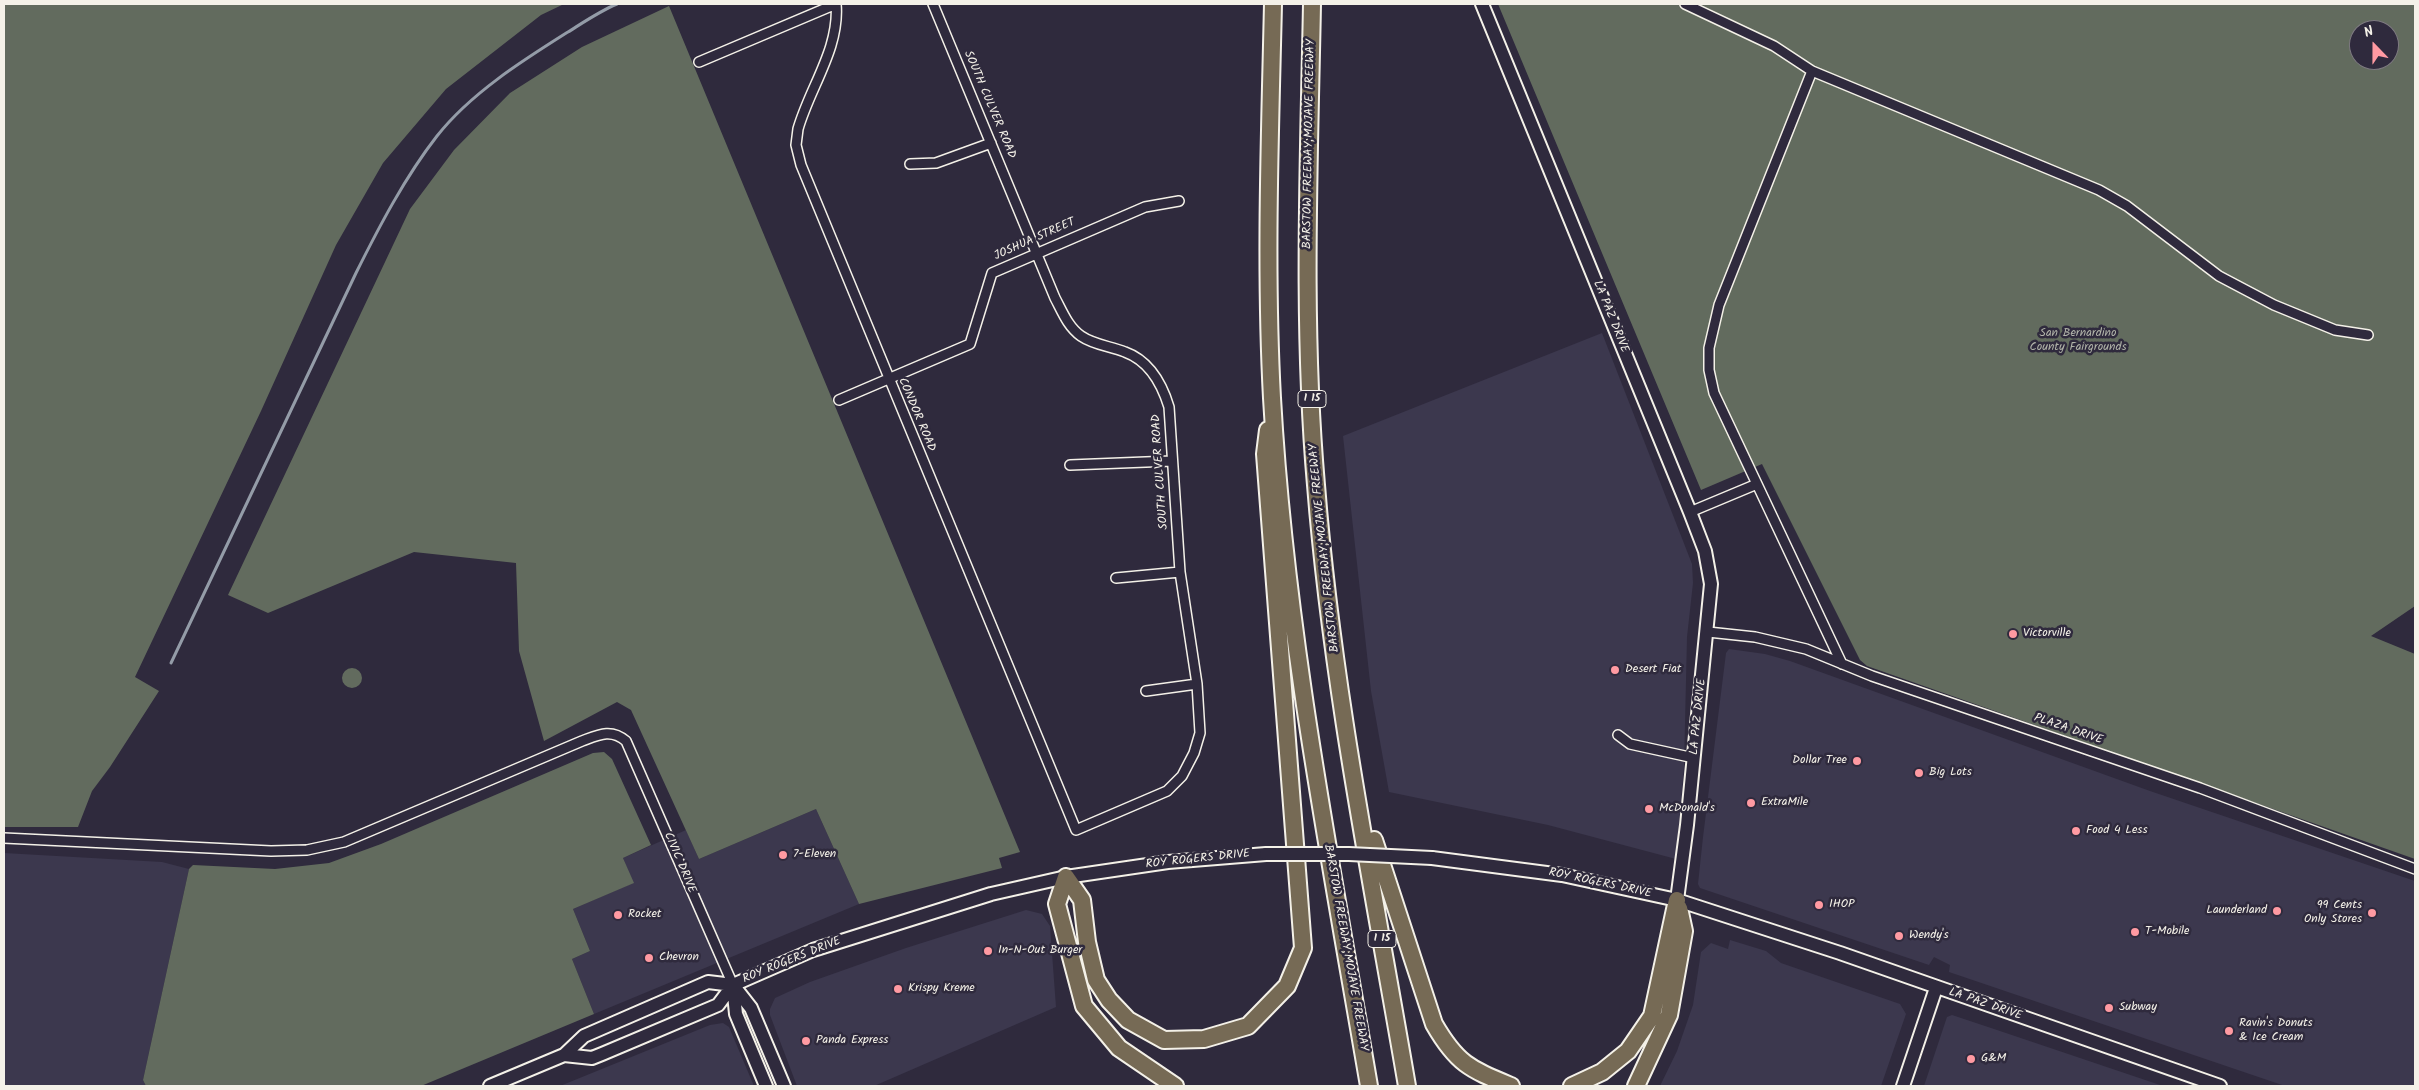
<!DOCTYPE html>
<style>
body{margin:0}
#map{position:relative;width:2419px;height:1090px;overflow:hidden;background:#2f2a3d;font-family:Kalam,sans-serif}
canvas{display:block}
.frame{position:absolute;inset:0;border:5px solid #f4f1e8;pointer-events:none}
.north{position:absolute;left:2349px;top:20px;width:50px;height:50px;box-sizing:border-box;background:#2f2a3d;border:1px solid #7e7a81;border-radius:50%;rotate:338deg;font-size:14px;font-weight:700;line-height:20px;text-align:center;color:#f4f1e8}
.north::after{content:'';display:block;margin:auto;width:18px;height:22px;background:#ff9aa2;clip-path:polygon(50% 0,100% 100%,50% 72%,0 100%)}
</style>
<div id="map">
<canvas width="2419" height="1090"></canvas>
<div class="frame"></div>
<div class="north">N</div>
</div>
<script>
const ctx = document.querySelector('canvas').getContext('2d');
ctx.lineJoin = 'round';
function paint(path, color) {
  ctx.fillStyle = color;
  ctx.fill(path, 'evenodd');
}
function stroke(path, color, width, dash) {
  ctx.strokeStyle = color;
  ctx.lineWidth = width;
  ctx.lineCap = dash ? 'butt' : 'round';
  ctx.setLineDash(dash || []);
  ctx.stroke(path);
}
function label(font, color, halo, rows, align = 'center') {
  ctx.font = font + ' Kalam,sans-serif';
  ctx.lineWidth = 5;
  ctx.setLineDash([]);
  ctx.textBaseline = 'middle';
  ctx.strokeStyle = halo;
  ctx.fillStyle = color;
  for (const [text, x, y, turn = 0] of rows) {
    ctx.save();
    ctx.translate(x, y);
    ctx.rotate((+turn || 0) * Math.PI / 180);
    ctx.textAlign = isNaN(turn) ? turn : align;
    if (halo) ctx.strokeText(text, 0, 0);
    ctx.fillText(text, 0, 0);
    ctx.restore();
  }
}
const built = new Path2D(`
 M1602,333L1692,564L1693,583L1687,637L1684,767L1676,859L1548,825L1389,792L1371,691L1343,436Z
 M1729,649L1765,654L1790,661L2150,791L2415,881V1086H2285L1949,972L1950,965L1934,957L1929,965L1700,888L1698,884L1703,837L1726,653Z
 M816,809L859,904L594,1014L572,959L590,951L573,909L633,883L623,858L686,830L699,859Z
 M4,853L162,862L189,869L143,1080L146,1086H4Z
 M1026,910L1042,914L1050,926L1056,1007L874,1086H797L770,1015V1009L775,998L810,982L906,948Z
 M1730,940L1766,951L1781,963L1900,1004L1906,1014L1881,1086H1660L1677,1051L1693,1005L1701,952L1711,943L1728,949Z
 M1952,1015L2000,1031L2163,1086H1924L1947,1017Z
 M723,1023L729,1027L754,1086H560L710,1025Z`);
const green = new Path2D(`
 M4,4H564L541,15L446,89L383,163L336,245L261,411L135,677L159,691L110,767L92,791L78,827H4Z
 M1498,4H2415V606L2371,636L2415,654V859L1867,666L1860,660L1762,464L1701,490ZM2359,30H2389V60H2359Z
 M669,6L1020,852L999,858L1002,868L859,904L816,809L699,859L631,710L617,702L544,741L519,651L516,563L414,552L268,613L228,595L410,209L454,150L510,93L582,47Z
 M342 678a10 10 0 1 1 20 0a10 10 0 1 1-20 0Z
 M604,752L612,759L651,845L623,858L634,883L573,909L590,951L572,959L594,1014L421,1086H146L143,1080L189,869L193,865L275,869L329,863L381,844L593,753Z`);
const stream = new Path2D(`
 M171,663L356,273C379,227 405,177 437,136C471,93 522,61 568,32C584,22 600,11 617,4`);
const street = new Path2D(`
 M836,4C840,48 810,87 798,129L796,145L801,165L1076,830L1167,791L1182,776L1194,753L1200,733L1197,684L1180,572L1169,407C1162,384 1150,361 1125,352C1110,346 1094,345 1081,336C1068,327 1062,311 1055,298L933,4
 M1685,4L1774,46L1812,71L2099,190L2127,206L2219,276L2274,305L2335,330L2368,335
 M699,62L836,4
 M1812,71L1719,305L1709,348V370L1714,393L1842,664
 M910,164L936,163L991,143
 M839,400L970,344L992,273L1145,207L1179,201
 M1070,465L1171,461
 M1690,512L1757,484
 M1116,578L1180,572
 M1708,632L1755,637L1806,649L1872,676L2200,788L2415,869
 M1146,691L1197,684
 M1618,735L1630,744L1694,758
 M4,838L271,851L307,850L344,842L582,741C598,735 611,728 626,741L733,985`);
const secondary = new Path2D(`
 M1482,4L1690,512L1705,551L1711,584L1687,825L1677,900
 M1432,858L1562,875L1677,900L1840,953L2220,1086
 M733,985L751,1008L784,1086
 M733,985L736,1014L766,1086
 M564,1055L592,1058L602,1054L718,1005L733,985L813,950L991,894L1066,877L1168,862L1266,854
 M490,1086L564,1055L584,1036L708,982L733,985
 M1903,1086L1936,988`);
const highway = new Path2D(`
 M1273,4C1270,135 1265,267 1272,398C1285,629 1330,858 1369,1086
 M1312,4C1309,164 1302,325 1316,485C1332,687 1373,887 1407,1086
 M1374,840L1434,1024C1457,1064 1470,1069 1511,1086
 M1066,877L1082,900L1087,942L1096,980L1109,1000L1128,1020L1164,1040L1204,1039L1248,1026L1287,986L1303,948L1265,454L1268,430
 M1066,877L1057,904L1084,1006L1119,1048L1175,1086
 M1572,1086L1602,1072L1628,1051L1652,1016L1677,900
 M1636,1086L1669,1015L1684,931L1679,908`);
const secondaryBridge = new Path2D(`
 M1266,854H1349L1432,858`);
const markers = [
 [2013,634,5,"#ff9aa2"],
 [1615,670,5,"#ff9aa2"],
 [1857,761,5,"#ff9aa2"],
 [1919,773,5,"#ff9aa2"],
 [1751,803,5,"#ff9aa2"],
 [1649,809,5,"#ff9aa2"],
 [2076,831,5,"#ff9aa2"],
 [783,855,5,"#ff9aa2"],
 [1819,905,5,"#ff9aa2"],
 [2277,911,5,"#ff9aa2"],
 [2372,913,5,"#ff9aa2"],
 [618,915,5,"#ff9aa2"],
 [2135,932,5,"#ff9aa2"],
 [1899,936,5,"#ff9aa2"],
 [988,951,5,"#ff9aa2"],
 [649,958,5,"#ff9aa2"],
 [898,989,5,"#ff9aa2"],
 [2109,1008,5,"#ff9aa2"],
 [2229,1031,5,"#ff9aa2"],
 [806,1041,5,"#ff9aa2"],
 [1971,1059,5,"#ff9aa2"]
];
const shields = [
 [1312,399,28],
 [1382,939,28]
];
const shieldNames = [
 ["I 15",1312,399],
 ["I 15",1382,939]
];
const streetNames = [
 ["SOUTH CULVER ROAD",989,105,67],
 ["BARSTOW FREEWAY;MOJAVE FREEWAY",1310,144,-89],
 ["JOSHUA STREET",1035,240,-24],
 ["LA PAZ DRIVE",1610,317,68],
 ["CONDOR ROAD",916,415,67],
 ["SOUTH CULVER ROAD",1161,472,-94],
 ["BARSTOW FREEWAY;MOJAVE FREEWAY",1325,548,-96],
 ["LA PAZ DRIVE",1699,717,-84],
 ["PLAZA DRIVE",2068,730,19],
 ["ROY ROGERS DRIVE",1198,860,-6],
 ["CIVIC DRIVE",679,863,67],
 ["ROY ROGERS DRIVE",1600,884,12],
 ["BARSTOW FREEWAY;MOJAVE FREEWAY",1345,948,80],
 ["ROY ROGERS DRIVE",792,961,-22],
 ["LA PAZ DRIVE",1985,1005,19]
];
const parkNames = [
 ["San Bernardino",2078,334],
 ["County Fairgrounds",2078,348]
];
const poiNames = [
 ["Victorville",2023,634],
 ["Desert Fiat",1625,670],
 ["Dollar Tree",1847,761,"right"],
 ["Big Lots",1929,773],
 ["ExtraMile",1761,803],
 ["McDonald's",1659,809],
 ["Food 4 Less",2086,831],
 ["7-Eleven",793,855],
 ["IHOP",1829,905],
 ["99 Cents",2362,906,"right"],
 ["Only Stores",2362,920,"right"],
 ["Launderland",2267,911,"right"],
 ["Rocket",628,915],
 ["T-Mobile",2145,932],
 ["Wendy's",1909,936],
 ["In-N-Out Burger",998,951],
 ["Chevron",659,958],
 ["Krispy Kreme",908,989],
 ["Subway",2119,1008],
 ["Ravin's Donuts",2239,1024],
 ["& Ice Cream",2239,1038],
 ["Panda Express",816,1041],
 ["G&M",1981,1059]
];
paint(built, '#3c384e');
paint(green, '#626b5e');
stroke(stream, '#949ca8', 3);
stroke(street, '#f4f1e8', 12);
stroke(secondary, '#f4f1e8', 16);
stroke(highway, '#f4f1e8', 20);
stroke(street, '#2f2a3d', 9);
stroke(secondary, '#2f2a3d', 12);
stroke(highway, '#766a55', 16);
stroke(secondaryBridge, '#f4f1e8', 16, []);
stroke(secondaryBridge, '#2f2a3d', 12);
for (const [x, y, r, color] of markers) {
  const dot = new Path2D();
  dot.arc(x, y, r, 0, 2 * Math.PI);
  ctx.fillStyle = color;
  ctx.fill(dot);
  stroke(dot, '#2f2a3d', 2);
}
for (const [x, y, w] of shields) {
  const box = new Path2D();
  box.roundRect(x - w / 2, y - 8.5, w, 17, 4);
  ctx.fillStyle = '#2f2a3d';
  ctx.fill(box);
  stroke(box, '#f4f1e8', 1);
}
label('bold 11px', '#f4f1e8', null, shieldNames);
label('12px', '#f4f1e8', '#2f2a3d', streetNames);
label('12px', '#b2b5aa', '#2f2a3d', parkNames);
label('12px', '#f4f1e8', '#2f2a3d', poiNames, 'left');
</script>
